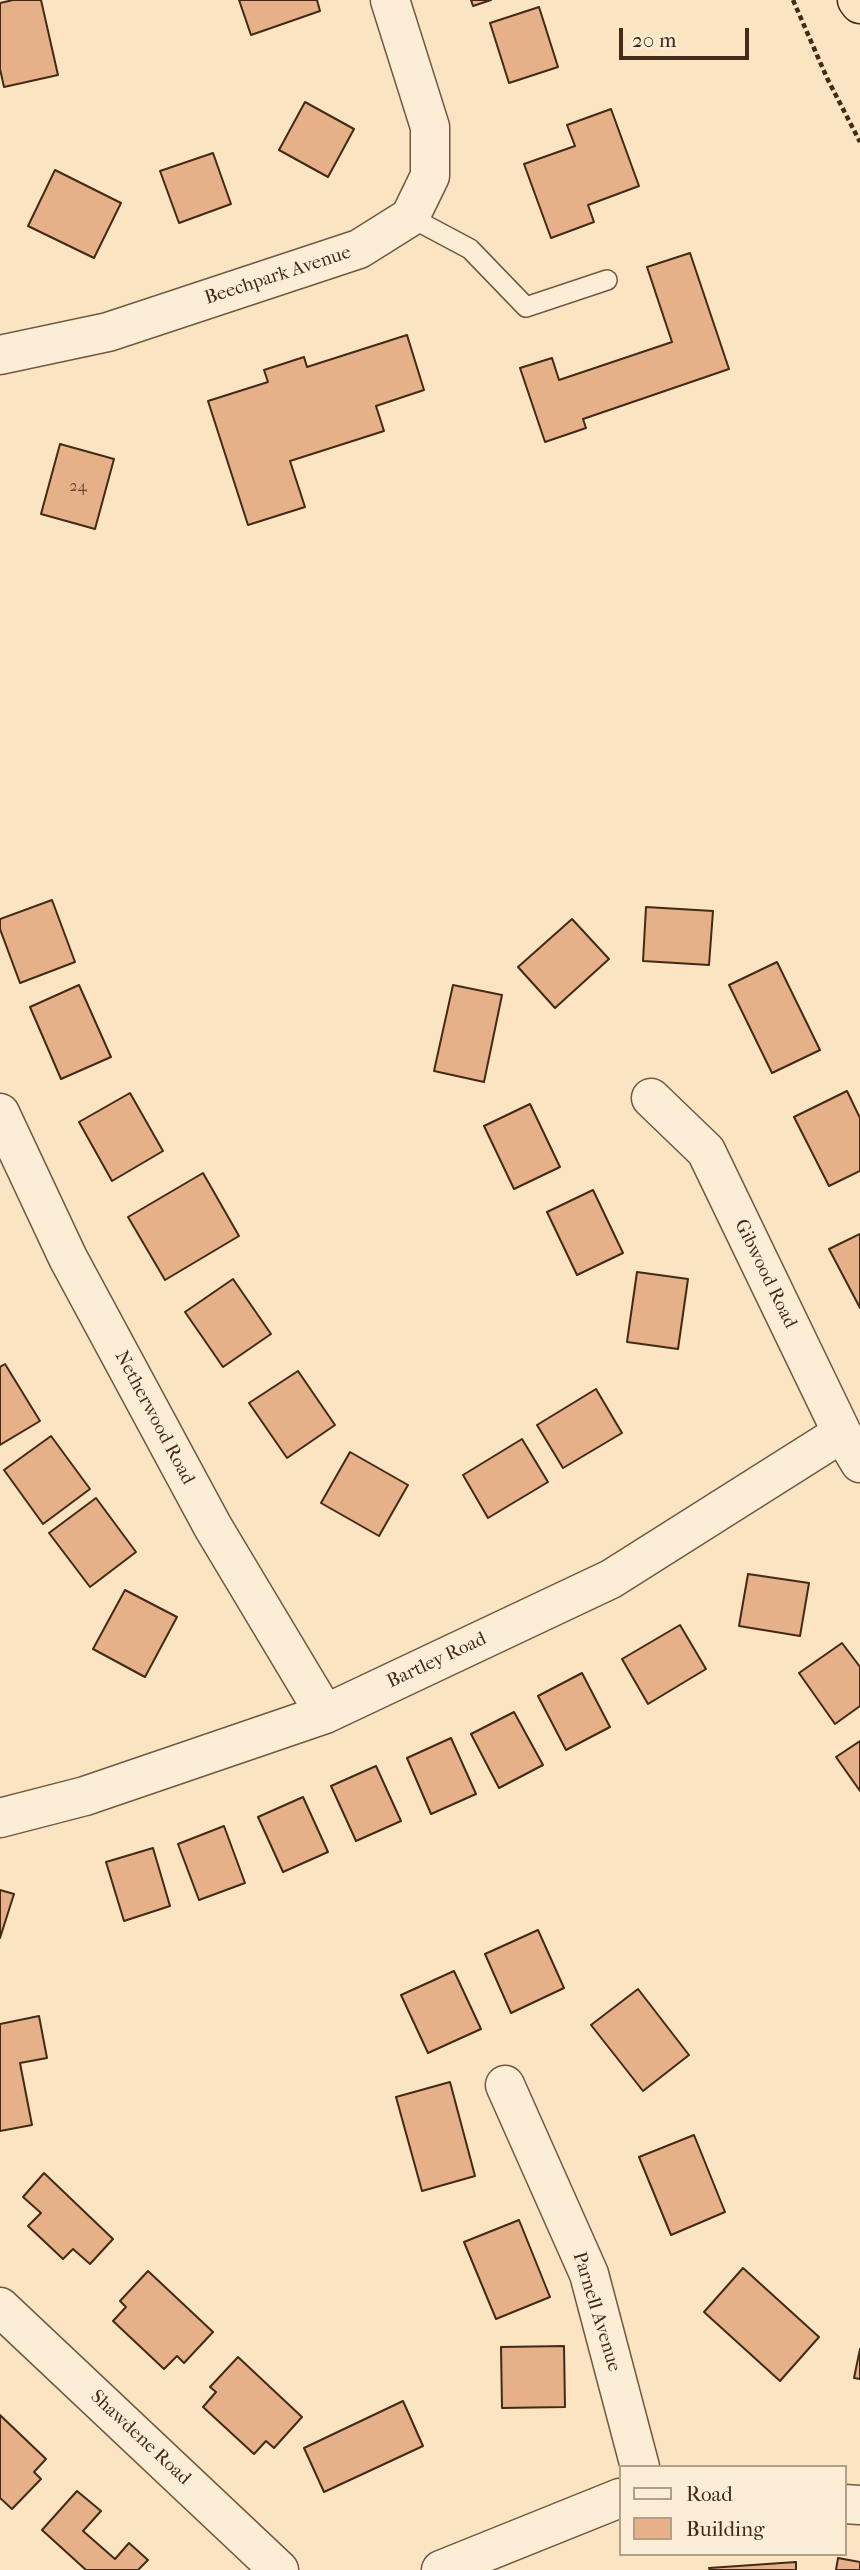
<!DOCTYPE html>
<style>
body{margin:0}
#map{position:relative;width:860px;height:2570px;overflow:hidden;background:#fbe4c1;font-family:"IM FELL French Canon",serif}
canvas{display:block}
.legend{position:absolute;left:619px;top:2465px;width:228px;height:91px;box-sizing:border-box;background:#fcedd7;border:2px solid #b29f8a;margin:0;padding:9px 12px;list-style:none;font-size:21px;color:#422a17}
.legend li{display:flex;align-items:center;gap:14px;height:35px}
.legend b{width:35px;border:2px solid #b29f8a}
.scale{position:absolute;left:619px;top:28px;width:130px;height:32px;box-sizing:border-box;border:4px solid #422a17;border-top:0;padding-left:9px;font-size:21px;line-height:24px;white-space:nowrap;color:#422a17;-webkit-text-stroke:5px #fcedd7;paint-order:stroke}
</style>
<div id="map">
<canvas width="860" height="2570"></canvas>
<ul class="legend">
<li><b style="height:9px;background:#fcedd7"></b>Road</li>
<li><b style="height:19px;background:#e6b088"></b>Building</li>
</ul>
<div class="scale">20 m</div>
</div>
<script>
const ctx = document.querySelector('canvas').getContext('2d');
ctx.lineJoin = 'round';
function paint(path, color) {
  ctx.fillStyle = color;
  ctx.fill(path, 'evenodd');
}
function stroke(path, color, width, dash) {
  ctx.strokeStyle = color;
  ctx.lineWidth = width;
  ctx.lineCap = dash ? 'butt' : 'round';
  ctx.setLineDash(dash || []);
  ctx.stroke(path);
}
function label(font, color, halo, rows, align = 'center') {
  ctx.font = font + ' "IM FELL French Canon",serif';
  ctx.lineWidth = 5;
  ctx.setLineDash([]);
  ctx.textBaseline = 'middle';
  ctx.strokeStyle = halo;
  ctx.fillStyle = color;
  for (const [text, x, y, turn = 0] of rows) {
    ctx.save();
    ctx.translate(x, y);
    ctx.rotate((+turn || 0) * Math.PI / 180);
    ctx.textAlign = isNaN(turn) ? turn : align;
    if (halo) ctx.strokeText(text, 0, 0);
    ctx.fillText(text, 0, 0);
    ctx.restore();
  }
}
const building = new Path2D(`
 M13,0H41L58,75L4,87L0,69V3Z
 M239,0H317L320,11L251,35Z
 M471,0H491L473,6Z
 M539,7L558,67L509,83L490,23Z
 M305,102L354,129L328,177L279,150Z
 M611,109L639,186L588,205L594,222L551,238L524,164L575,146L567,125Z
 M213,153L231,204L179,223L160,171Z
 M55,170L121,203L94,258L28,226Z
 M690,253L729,369L583,419L586,428L545,442L520,368L552,358L559,380L672,342L647,267Z
 M407,335L424,390L376,406L384,431L290,461L305,507L248,525L208,401L268,382L264,370L304,357L307,367Z
 M60,444L114,459L95,529L41,514Z
 M52,900L75,962L20,983L0,929V919Z
 M646,907L713,911L709,965L643,961Z
 M572,919L609,959L555,1008L518,967Z
 M777,962L820,1050L772,1073L729,985Z
 M79,985L111,1057L61,1079L30,1007Z
 M453,985L502,995L484,1082L434,1071Z
 M847,1091L860,1118V1171L829,1186L794,1117Z
 M130,1093L163,1151L112,1181L79,1122Z
 M530,1104L560,1167L514,1189L484,1126Z
 M203,1173L239,1236L165,1280L128,1217Z
 M593,1190L623,1253L577,1275L547,1212Z
 M860,1234V1308L829,1249Z
 M637,1272L688,1279L678,1349L627,1342Z
 M233,1279L271,1334L223,1367L185,1312Z
 M5,1364L40,1421L0,1445V1367Z
 M298,1371L335,1425L287,1458L249,1403Z
 M596,1389L622,1433L563,1468L537,1425Z
 M51,1436L90,1489L43,1524L4,1470Z
 M522,1439L548,1482L488,1518L463,1475Z
 M350,1452L408,1485L379,1536L321,1503Z
 M96,1498L136,1552L90,1587L49,1533Z
 M748,1574L809,1583L800,1636L739,1626Z
 M125,1590L177,1617L145,1677L93,1649Z
 M680,1625L706,1669L648,1704L622,1659Z
 M842,1643L860,1667V1706L835,1724L799,1673Z
 M582,1673L610,1727L566,1750L538,1696Z
 M514,1712L543,1765L499,1788L471,1734Z
 M451,1738L476,1794L431,1814L407,1758Z
 M860,1741V1791L836,1757Z
 M376,1766L401,1821L356,1841L331,1786Z
 M303,1797L328,1852L283,1872L258,1817Z
 M224,1826L245,1883L199,1900L178,1844Z
 M153,1848L170,1906L124,1921L106,1862Z
 M0,1890L14,1894L0,1938Z
 M538,1930L564,1988L511,2013L485,1954Z
 M454,1971L481,2029L428,2053L401,1995Z
 M638,1989L689,2055L643,2091L591,2025Z
 M39,2016L47,2058L20,2063L32,2125L0,2131V2024Z
 M450,2082L475,2176L422,2191L396,2097Z
 M694,2135L725,2212L671,2235L639,2157Z
 M44,2173L113,2239L90,2264L73,2249L63,2259L28,2226L41,2213L23,2197Z
 M519,2220L550,2297L496,2319L464,2242Z
 M743,2268L819,2337L780,2381L704,2312Z
 M148,2271L213,2332L184,2363L177,2356L164,2369L113,2321L126,2307L120,2301Z
 M564,2346L565,2407L502,2408L501,2347Z
 M860,2349V2379L854,2378Z
 M238,2357L302,2417L274,2448L266,2441L254,2454L203,2407L216,2392L210,2387Z
 M403,2401L423,2446L324,2492L304,2448Z
 M0,2415L46,2459L34,2472L41,2479L12,2509L0,2498Z
 M77,2491L101,2511L83,2531L115,2559L129,2543L148,2560L138,2570H86L42,2530Z
 M838,2558L860,2562V2570H836Z
 M796,2562V2570H710L709,2568Z`);
const path = new Path2D(`
 M793,0L827,78L860,142`);
const lane = new Path2D(`
 M410,217L470,249L526,307L607,280`);
const street = new Path2D(`
 M0,355L108,332L359,249L410,217L430,176V127L390,0
 M651,1098L706,1151L842,1433L860,1463
 M0,1113L68,1258L213,1527L325,1714
 M0,1818L85,1796L325,1714L611,1579L842,1433
 M505,2085L589,2274L640,2467
 M0,2307L279,2570
 M844,2504L860,2505
 M441,2570L620,2498`);
const highway = new Path2D(`
 M857,0L860,4`);
const numberNames = [
 ["24",78,487]
];
const streetNames = [
 ["Beechpark Avenue",278,276,-18],
 ["Gibwood Road",765,1274,64],
 ["Netherwood Road",154,1418,62],
 ["Bartley Road",437,1661,-25],
 ["Parnell Avenue",596,2312,73],
 ["Shawdene Road",140,2438,43]
];
paint(building, '#e6b088');
stroke(building, '#422a17', 2);
stroke(lane, '#705842', 22);
stroke(street, '#705842', 41);
stroke(highway, '#422a17', 41);
stroke(path, '#422a17', 4.5, [5, 3.5]);
stroke(lane, '#fcedd7', 19);
stroke(street, '#fcedd7', 38);
stroke(highway, '#fbe4c1', 38);
label('16px', '#6b4c33', null, numberNames);
label('19px', '#422a17', '#fcedd7', streetNames);
</script>
